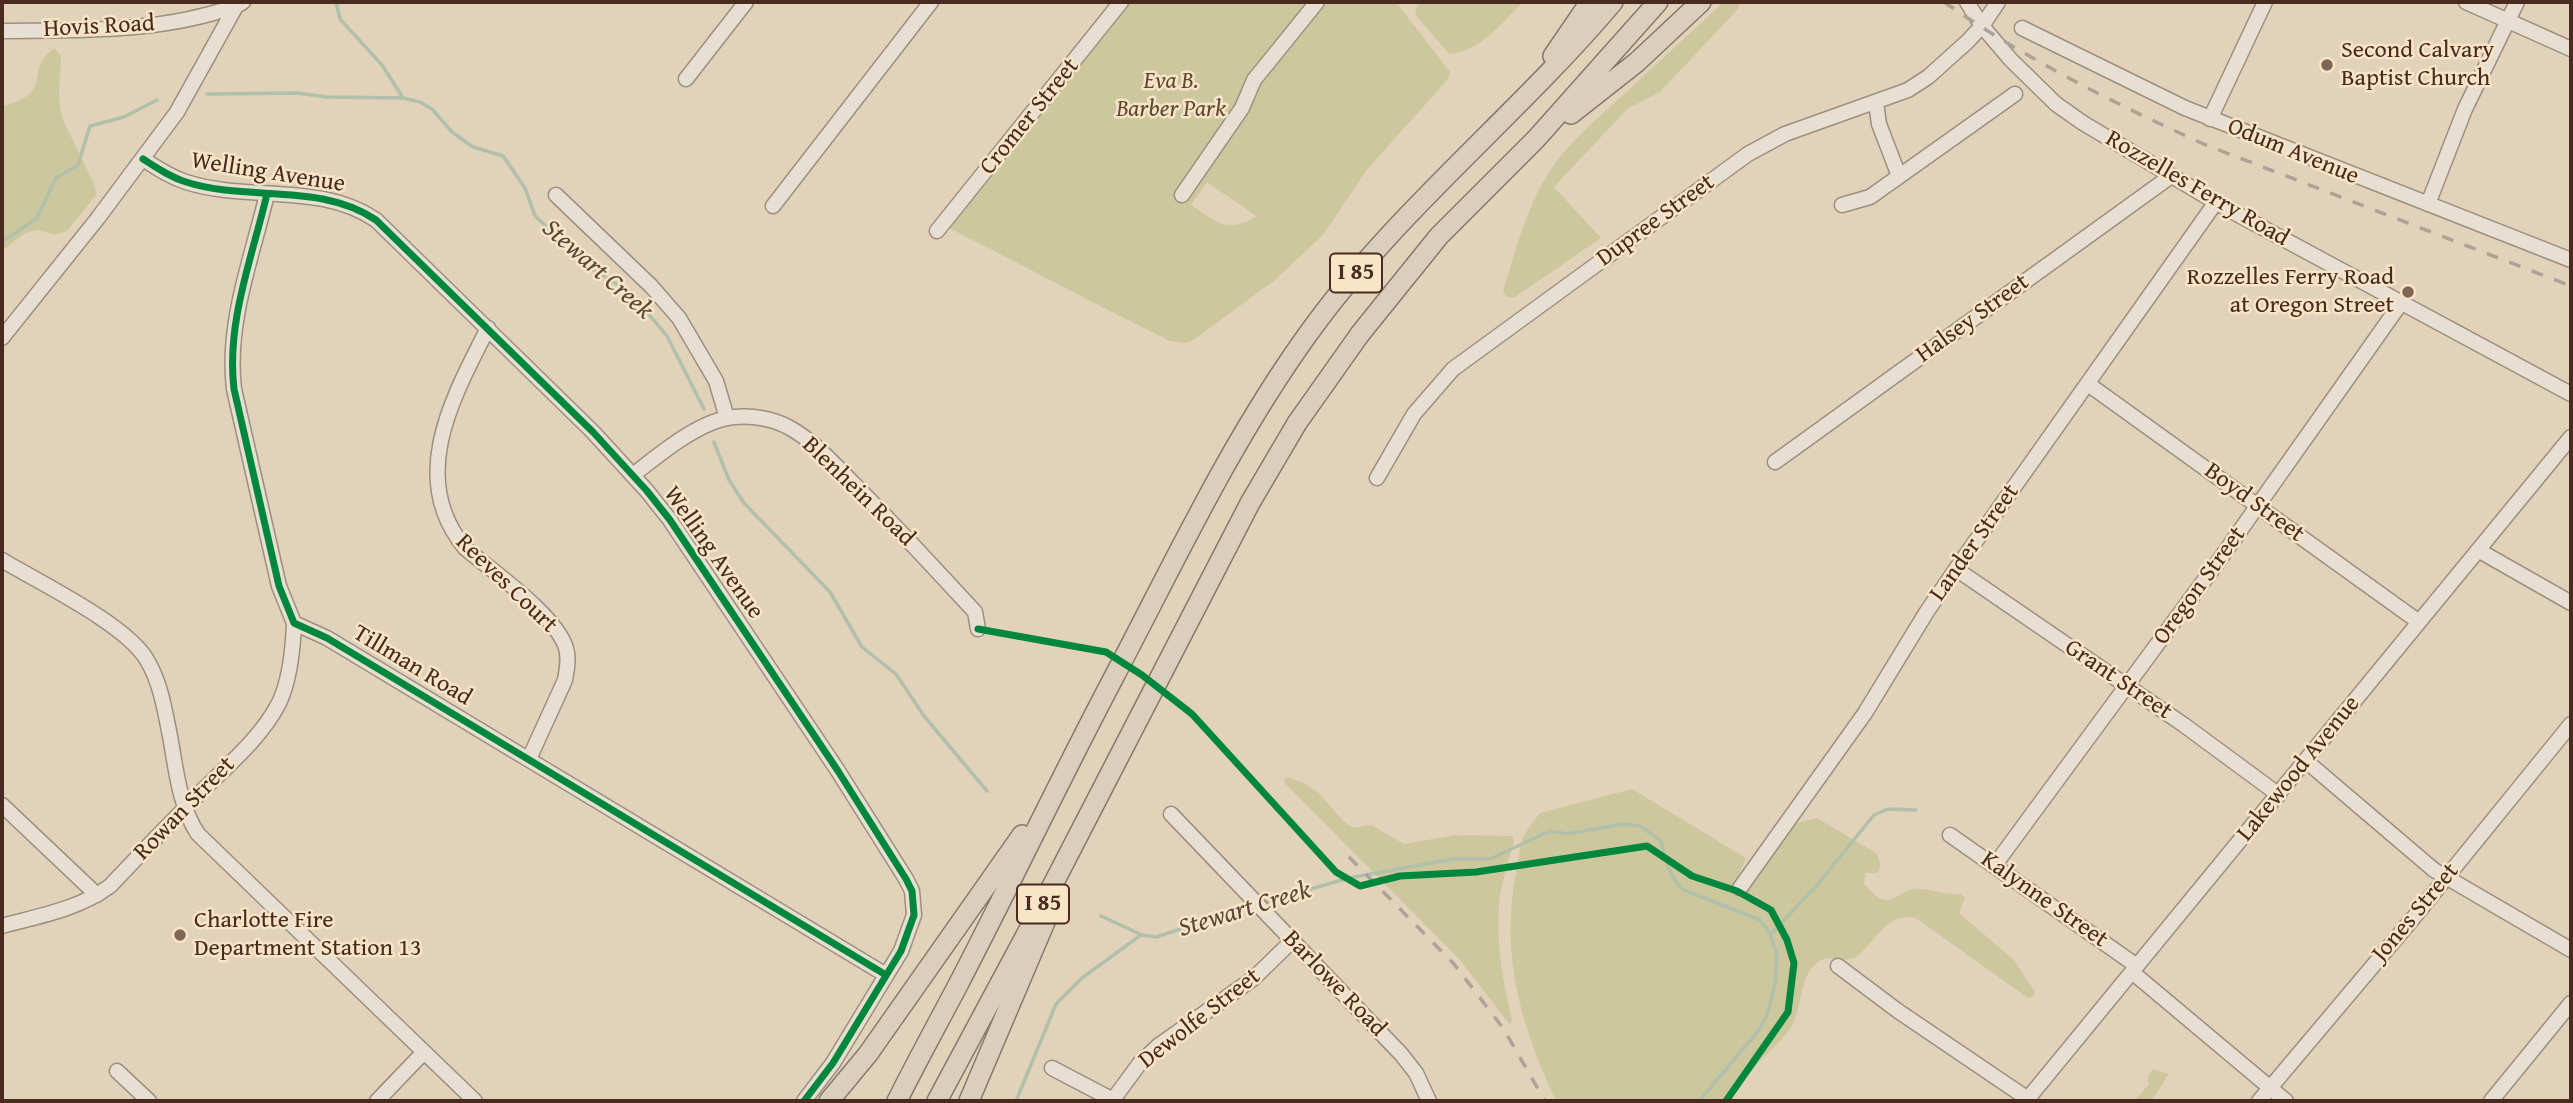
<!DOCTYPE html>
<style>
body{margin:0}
#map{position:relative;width:2573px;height:1103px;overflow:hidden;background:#e2d2ba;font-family:"Gentium Book Plus",serif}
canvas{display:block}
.frame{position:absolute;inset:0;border:4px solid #482a1f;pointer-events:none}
</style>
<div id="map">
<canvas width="2573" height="1103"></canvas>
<div class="frame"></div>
</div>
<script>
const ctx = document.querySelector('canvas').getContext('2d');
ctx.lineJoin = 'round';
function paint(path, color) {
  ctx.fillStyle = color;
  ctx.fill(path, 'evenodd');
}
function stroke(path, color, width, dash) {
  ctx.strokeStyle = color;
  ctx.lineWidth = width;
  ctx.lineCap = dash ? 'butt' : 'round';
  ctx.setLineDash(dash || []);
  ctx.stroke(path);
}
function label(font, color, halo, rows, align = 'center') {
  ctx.font = font + ' "Gentium Book Plus",serif';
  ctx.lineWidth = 5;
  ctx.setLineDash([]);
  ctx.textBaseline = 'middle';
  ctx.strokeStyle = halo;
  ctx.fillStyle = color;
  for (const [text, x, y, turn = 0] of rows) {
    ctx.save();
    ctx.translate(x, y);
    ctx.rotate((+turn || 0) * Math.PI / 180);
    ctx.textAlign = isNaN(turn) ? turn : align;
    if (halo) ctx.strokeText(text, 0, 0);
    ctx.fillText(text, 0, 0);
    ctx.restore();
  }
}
const green = new Path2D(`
 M1131,2H1396L1450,72L1448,79L1366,171L1323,235L1275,280L1192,341L1184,343L1170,341C1096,305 1023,265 949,228ZM1207,182L1256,216V217C1224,234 1218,222 1191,205Z
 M1420,2H1523C1502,23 1481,51 1449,54L1417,17L1415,11Z
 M1724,2H1741L1738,9L1660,92L1627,109L1554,187L1601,238L1515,297H1507L1503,291C1516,250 1527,204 1552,168C1570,141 1598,118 1622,96C1656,64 1690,33 1724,2Z
 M54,48L61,55L59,96L62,118L95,186L96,195L67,231L55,235L38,230L25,233L2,251V106C57,92 22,72 54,48Z
 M1284,778H1290L1306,784L1319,793L1344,822L1354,828L1371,825L1404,844L1456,835L1513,836L1514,841C1508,862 1501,884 1499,905C1496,944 1503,982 1512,1020L1510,1025L1460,960L1284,782Z
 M1632,789L1746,858L1734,886L1795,823L1817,818L1876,853L1881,864L1878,873H1866L1864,883C1890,919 1897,886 1921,889C1935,890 1945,895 1960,894L1965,898L1959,913L2014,960L2035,992L2033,997L2028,998L1916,918C1887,911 1877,941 1857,956C1845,965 1829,952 1817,963C1798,978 1803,1008 1791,1027C1783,1040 1769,1051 1758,1063C1747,1075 1739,1088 1729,1101H1556C1521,1025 1500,957 1516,872C1518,862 1519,850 1522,840C1526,831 1534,821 1540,813Z
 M2153,1069L2169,1074L2151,1101H2134L2149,1084L2148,1076Z`);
const stream = new Path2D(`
 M336,2L340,19L382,65L403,98
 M207,94L297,93L327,97L403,98L420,102L432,109L452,132L473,147L503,156L525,188L535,216L592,269L631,293L667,336L704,409
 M2,242L36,219L56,178L78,165L90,126L124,117L157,100
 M714,442L729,480L744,503L830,592L862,647L896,674L924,716L987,791
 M1262,903L1349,878L1453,859H1490L1550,831L1568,834L1623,824L1640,826L1661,841C1665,859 1669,877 1684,890L1760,920L1770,934L1777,954L1775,984L1767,1015L1759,1030L1699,1101
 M1101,916L1142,935L1156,937L1255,905
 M1771,934L1817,885L1874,815L1888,809L1916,810
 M1016,1101L1056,1004L1082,978L1141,935`);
const minor = new Path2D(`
 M1967,2L1982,26L2011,60L2056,104L2083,123L2224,207L2571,394
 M2466,2L2571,49
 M2022,28L2185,108L2571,260
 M2,31C81,30 160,33 236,6
 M686,79L746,2
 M1876,103L1879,124L1899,176
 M2210,119L2265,2
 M143,159C157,168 170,177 186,182C248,202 320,182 376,220L593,432L647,491L670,520L838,771L906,879L912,891L914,915L901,951L833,1063L804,1101
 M267,194C252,258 226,323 234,389L279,586L294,623L327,638L886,975
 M556,195L651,286L679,318L716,381L727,418
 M1182,195L1242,108L1254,80L1317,2
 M2428,204L2465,109L2517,2
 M1842,205L1870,197L2015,94
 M773,206L931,2
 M937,231L1121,2
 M488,328C453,397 407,478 465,548C492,571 556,615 566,648C569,658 567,669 565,680L529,759
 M2,338L98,218L177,112L236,6L243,2
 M2088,384L2419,622
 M1775,462L2171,176
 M633,475C660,454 700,420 734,417C753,415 774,419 790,428C815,442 834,464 854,484C896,526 935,569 975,612L978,629
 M1377,478L1414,414L1453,369L1748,154L1785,134L1908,90L1928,77L1967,42L1982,26L1998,2
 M2478,550L2571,603
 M2,560C40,583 126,624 147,660C160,682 164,706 169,731C176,766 178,804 198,834L475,1101
 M1956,569L2184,725L2279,795
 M2306,761L2434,870L2571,950
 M2,805L97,895
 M1171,814L1401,1054L1416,1073L1429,1101
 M1950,835L2137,966
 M1994,866L2220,559L2401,303
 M1740,888L1865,713L1926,613L1956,569L2216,202
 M2,926C39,916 79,909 110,886C140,854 170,823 201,792C228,765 261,738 279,703C290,680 293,649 294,623
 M1838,966L1898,1011L2028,1099
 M2132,972L2286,1101
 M1052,1068L1115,1101
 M117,1071L149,1101
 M377,1101L424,1052
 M1112,1101L1140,1063L1158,1046L1254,978L1292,941
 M2026,1101L2571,437
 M2259,1101L2415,916L2571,724
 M2491,1101L2571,1003`);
const highway = new Path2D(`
 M1553,56L1590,2
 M1571,114L1637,62L1701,2
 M829,1101L868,1054L1022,835
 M897,1101C917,1061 938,1023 959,983C1012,881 1061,777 1115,675C1176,559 1231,441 1308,334C1396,211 1516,117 1613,2
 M937,1101L1048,894L1250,503L1297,423L1360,334L1439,236L1536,139L1658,2
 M969,1101L1045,922`);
const rail = new Path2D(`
 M1944,2C2026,59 2115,104 2206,145L2571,286
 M1349,857L1454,964L1503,1028L1545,1101`);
const cycleway = new Path2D(`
 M143,159C157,168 170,177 186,182C248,202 320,182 376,220L593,432L647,491L670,520L838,771L906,879L912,891L914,915L901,951L833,1063L804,1101
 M267,194C252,258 226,323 234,389L279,586L294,623L327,638L886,975
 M978,629L1106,652L1142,675L1192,714L1336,872L1360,886L1400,876L1476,872L1647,846L1692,876L1737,891L1771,910L1787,940L1794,963L1788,1012L1726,1101`);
const markers = [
 [2327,65,7,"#7e6555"],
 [2408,292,7,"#7e6555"],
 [180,935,7,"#7e6555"]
];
const shields = [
 [1356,273,52],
 [1043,904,52]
];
const shieldNames = [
 ["I 85",1356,273],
 ["I 85",1043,904]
];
const streetNames = [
 ["Hovis Road",99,27,-3],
 ["Cromer Street",1030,117,-51],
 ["Odum Avenue",2293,152,22],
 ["Welling Avenue",268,173,9],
 ["Rozzelles Ferry Road",2197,189,30],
 ["Dupree Street",1656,221,-36],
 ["Halsey Street",1973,319,-36],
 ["Blenhein Road",858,492,44],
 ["Boyd Street",2254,503,36],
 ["Lander Street",1975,543,-55],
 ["Welling Avenue",713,553,55],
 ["Reeves Court",506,584,44],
 ["Oregon Street",2200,586,-54],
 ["Tillman Road",412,666,31],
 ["Grant Street",2118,680,34],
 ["Lakewood Avenue",2299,769,-51],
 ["Rowan Street",185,809,-46],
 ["Kalynne Street",2044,900,35],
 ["Jones Street",2416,913,-50],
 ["Barlowe Road",1334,984,46],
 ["Dewolfe Street",1200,1019,-38]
];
const poiNames = [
 ["Second Calvary",2341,51],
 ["Baptist Church",2341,79],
 ["Rozzelles Ferry Road",2394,278,"right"],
 ["at Oregon Street",2394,306,"right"],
 ["Charlotte Fire",194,921],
 ["Department Station 13",194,949]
];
const parkNames = [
 ["Eva B.",1171,82],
 ["Barber Park",1171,110]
];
const waterNames = [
 ["Stewart Creek",597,270,41],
 ["Stewart Creek",1245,910,-17]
];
paint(green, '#cdc79e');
stroke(stream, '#b1c0ab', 3.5);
stroke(minor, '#9c8f80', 17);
stroke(highway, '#86796c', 22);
stroke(minor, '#e7dfd2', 14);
stroke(highway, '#dacfbd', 19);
stroke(rail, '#aca298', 3.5, [12, 12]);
stroke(cycleway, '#00873e', 7);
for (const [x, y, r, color] of markers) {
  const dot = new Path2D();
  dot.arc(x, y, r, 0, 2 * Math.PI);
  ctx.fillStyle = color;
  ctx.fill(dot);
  stroke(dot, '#f8e4c6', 2.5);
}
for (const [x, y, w] of shields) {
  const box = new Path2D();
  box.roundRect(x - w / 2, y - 19.5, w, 39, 5);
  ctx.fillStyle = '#f8e4c6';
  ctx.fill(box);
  stroke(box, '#482a1f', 2);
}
label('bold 23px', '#482a1f', null, shieldNames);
label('24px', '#482a1f', '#f8e4c6', streetNames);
label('24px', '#482a1f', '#f8e4c6', poiNames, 'left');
label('italic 24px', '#5f4834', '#f8e4c6', parkNames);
label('italic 26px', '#59473a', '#f8e4c6', waterNames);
</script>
